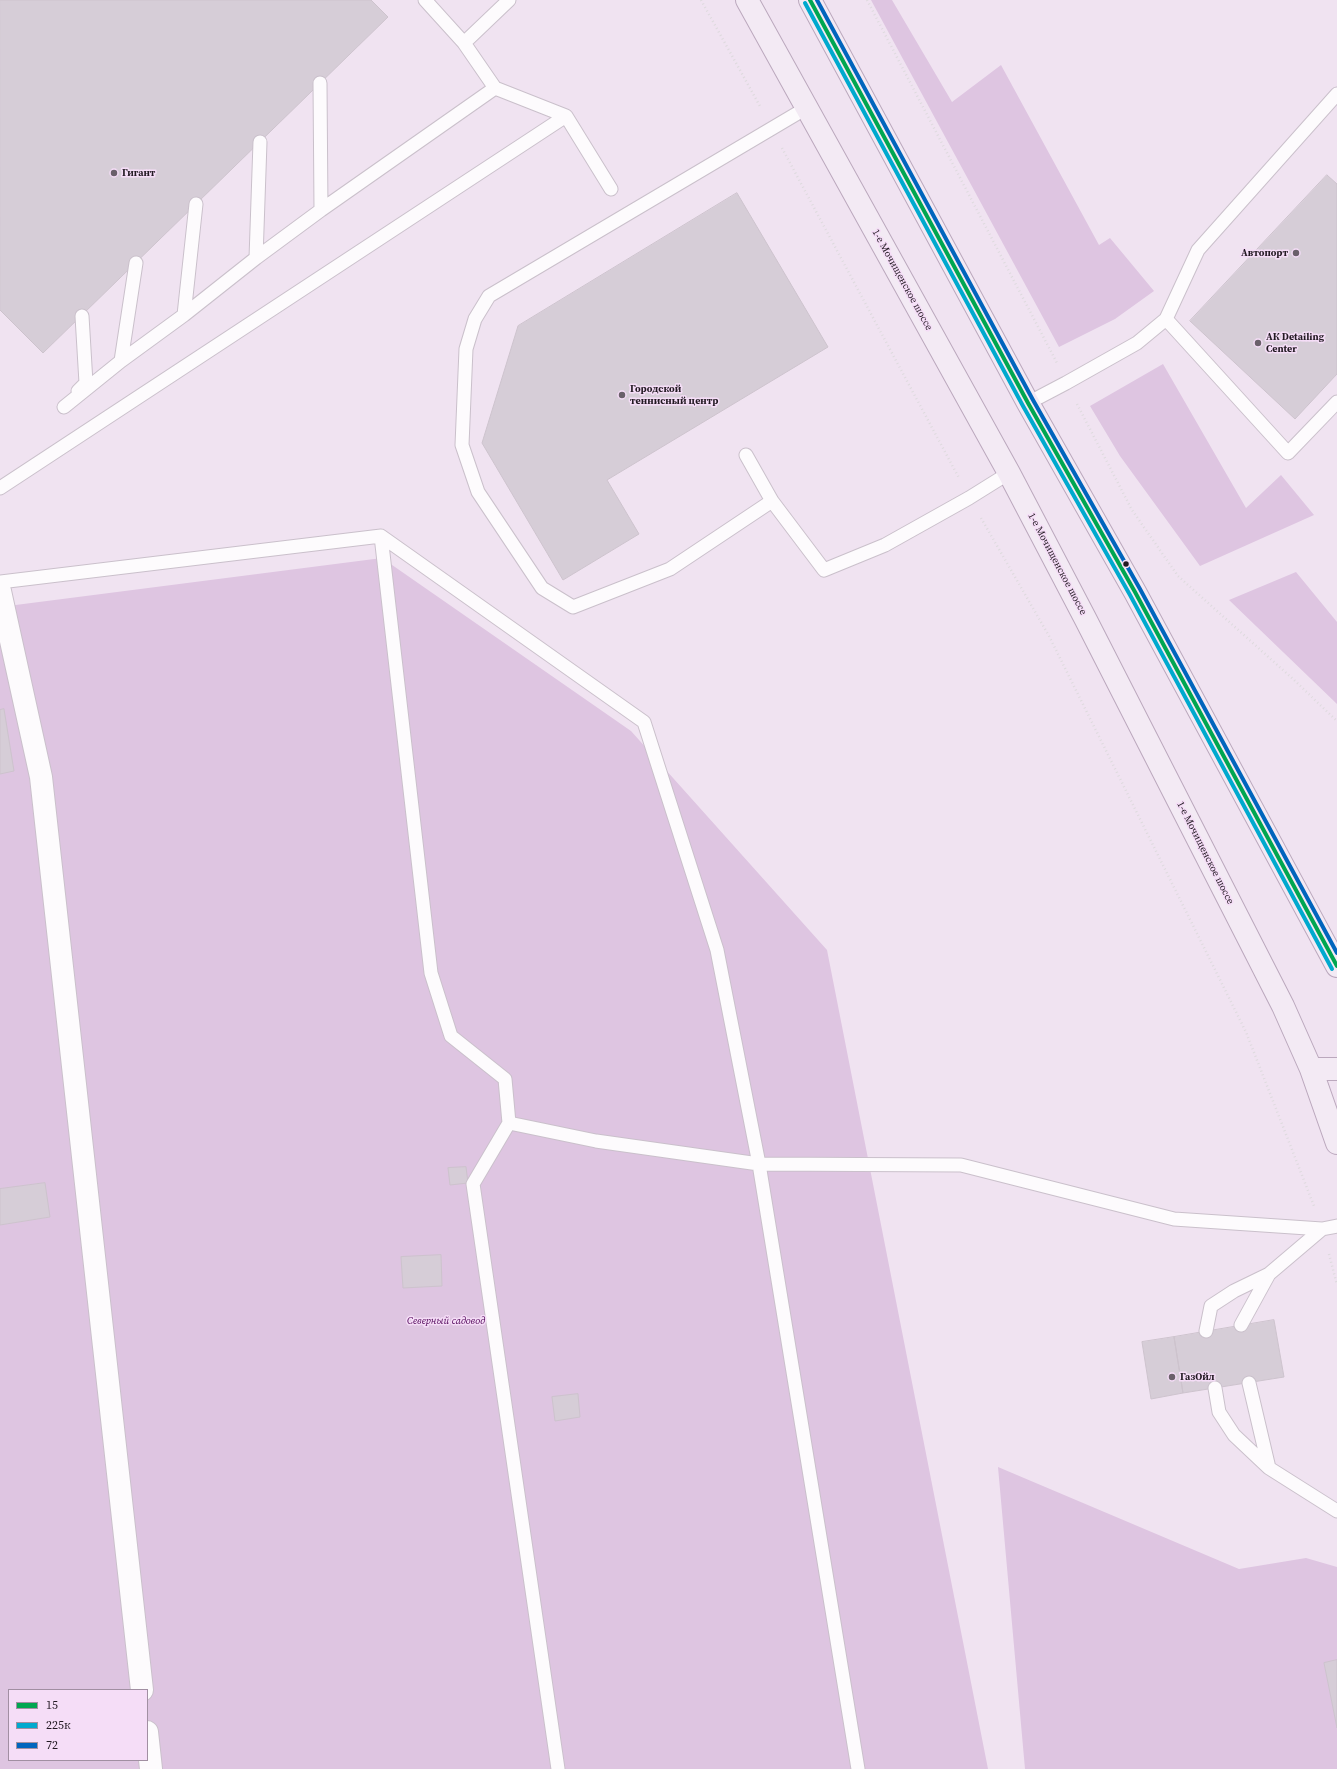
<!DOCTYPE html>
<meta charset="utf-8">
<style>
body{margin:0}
#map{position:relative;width:1337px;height:1769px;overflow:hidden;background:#f0e3f1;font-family:"Source Serif 4",serif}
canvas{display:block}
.legend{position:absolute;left:8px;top:1689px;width:140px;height:72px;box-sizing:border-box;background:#f5ddf7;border:1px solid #a18fa2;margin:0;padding:5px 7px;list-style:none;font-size:12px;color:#221922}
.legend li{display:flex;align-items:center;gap:8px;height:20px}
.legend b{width:20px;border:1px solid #a18fa2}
</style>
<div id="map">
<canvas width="1337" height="1769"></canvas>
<ul class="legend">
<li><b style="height:5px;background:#00a651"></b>15</li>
<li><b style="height:5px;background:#00a9ce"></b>225к</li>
<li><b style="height:5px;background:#0065bd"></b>72</li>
</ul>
</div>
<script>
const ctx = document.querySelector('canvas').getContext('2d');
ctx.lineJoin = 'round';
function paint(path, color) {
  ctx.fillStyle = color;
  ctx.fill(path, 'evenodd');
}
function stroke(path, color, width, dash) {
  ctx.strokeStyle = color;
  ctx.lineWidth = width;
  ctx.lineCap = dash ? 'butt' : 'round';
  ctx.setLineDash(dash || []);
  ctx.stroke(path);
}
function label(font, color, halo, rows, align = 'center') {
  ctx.font = font + ' "Source Serif 4",serif';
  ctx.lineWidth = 3;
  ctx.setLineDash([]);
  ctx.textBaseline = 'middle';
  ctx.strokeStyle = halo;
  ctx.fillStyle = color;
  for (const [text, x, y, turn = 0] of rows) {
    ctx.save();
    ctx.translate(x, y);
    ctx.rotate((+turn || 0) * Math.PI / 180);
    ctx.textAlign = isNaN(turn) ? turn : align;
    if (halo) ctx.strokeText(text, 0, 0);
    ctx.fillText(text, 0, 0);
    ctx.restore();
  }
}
const green = new Path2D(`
 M871,0H892L952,102L1001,65L1099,245L1110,238L1154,291L1115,319L1059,347Z
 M1163,364L1246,508L1281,475L1314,515L1200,566L1120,456L1090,406Z
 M382,558L631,731L827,950L988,1769H0V607ZM9,1690H147V1760H9Z
 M1296,572L1337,622V704L1229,600Z
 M998,1467L1239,1569L1306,1558L1337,1567V1769H1025Z`);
const building = new Path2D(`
 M0,0H371L388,17L43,353L0,310Z
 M1327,175L1337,184V374L1295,419L1190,321Z
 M737,193L828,347L607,480L639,534L563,580L482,443L518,326Z
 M4,709L14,771L0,774V710Z
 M466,1167L468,1183L450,1185L448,1168Z
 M45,1183L50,1217L0,1225V1189Z
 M441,1255L442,1286L403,1288L401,1257Z
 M1274,1320L1284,1377L1183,1393L1174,1337Z
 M1174,1337L1183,1393L1151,1399L1142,1342Z
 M578,1394L580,1417L555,1421L552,1397Z
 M1337,1660V1728L1324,1663Z`);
const path = new Path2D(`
 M701,0L761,108
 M867,0L1057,363
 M782,148L959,478
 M1077,404L1132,510L1178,576L1293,679L1337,721
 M981,518L1049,636L1246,1032L1314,1206
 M1329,1254L1337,1285`);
const lane = new Path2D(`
 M464,43L509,0
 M320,83L321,210
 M566,116L611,189
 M256,258L260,142
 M184,315L196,204
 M1166,319L1288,453L1337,402
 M121,361L136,263
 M78,391L86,383L82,316
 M1028,403L1066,383L1137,343L1166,319L1198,250L1337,94
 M64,407L121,361L184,315L256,258L321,210L495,88
 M746,455L772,501L824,570L885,545L969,498L1009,473
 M0,488L566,116L495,88L464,43L425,0
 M772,501L670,569L573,607L542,588L478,492L462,445L466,349L475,319L489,296L808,107
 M381,536L431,973L451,1036L505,1079L509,1123L473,1184L558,1769
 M0,582L381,536L644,722L717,950L759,1164L858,1769
 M509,1123L596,1141L759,1164L961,1165L1174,1219L1322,1229L1337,1226
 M1241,1325L1269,1274L1322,1229
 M1206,1331L1211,1306L1234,1291L1269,1274
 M1249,1383L1269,1468L1337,1511
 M1215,1388L1219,1412L1234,1435L1269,1468`);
const street = new Path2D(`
 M0,591L41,777L142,1690
 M147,1732L151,1769`);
const primary = new Path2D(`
 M747,0L1009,473L1086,620L1283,1006L1311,1069L1337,1143
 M810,0L1028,403L1135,592L1337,966
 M1311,1069H1337`);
const bus1 = new Path2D(`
 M810,0L1028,403L1135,592L1337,966`);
const bus2 = new Path2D(`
 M805,3L1023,406L1130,595L1332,969`);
const bus3 = new Path2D(`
 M817,0L1033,400L1140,589L1337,953`);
const markers = [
 [114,173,4,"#6a606a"],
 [1296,253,4,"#6a606a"],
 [1258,343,4,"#6a606a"],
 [622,395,4,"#6a606a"],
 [1126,564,3.5,"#221922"],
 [1172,1377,4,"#6a606a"]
];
const poiNames = [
 ["Гигант",122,173],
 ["Автопорт",1288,253,"right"],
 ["АК Detailing",1266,337],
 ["Center",1266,349],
 ["Городской",630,389],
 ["теннисный центр",630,401],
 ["ГазОйл",1180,1377]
];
const streetNames = [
 ["1-е Мочищенское шоссе",902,280,61],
 ["1-е Мочищенское шоссе",1057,564,62],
 ["1-е Мочищенское шоссе",1205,853,63]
];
const parkNames = [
 ["Северный садовод",446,1321]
];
paint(green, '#dec5e1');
paint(building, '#d6cdd7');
stroke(building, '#cdc3cd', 1);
stroke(lane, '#cac0cb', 15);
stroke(street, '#cac0cb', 24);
stroke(primary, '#bba8bd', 24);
stroke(path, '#dedade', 2.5, [1, 3]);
stroke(lane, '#fdfbfd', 13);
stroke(street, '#fdfbfd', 22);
stroke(primary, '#f3eaf4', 22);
stroke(bus1, '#00a651', 4);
stroke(bus2, '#00a9ce', 4);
stroke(bus3, '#0065bd', 4);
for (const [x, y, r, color] of markers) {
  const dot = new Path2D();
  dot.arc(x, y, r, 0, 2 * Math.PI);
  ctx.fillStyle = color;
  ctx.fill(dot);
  stroke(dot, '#f5ddf7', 1.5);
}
label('bold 10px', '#221922', '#f5ddf7', poiNames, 'left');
label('10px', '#221922', '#f5ddf7', streetNames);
label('italic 10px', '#4e0256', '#f5ddf7', parkNames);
</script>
